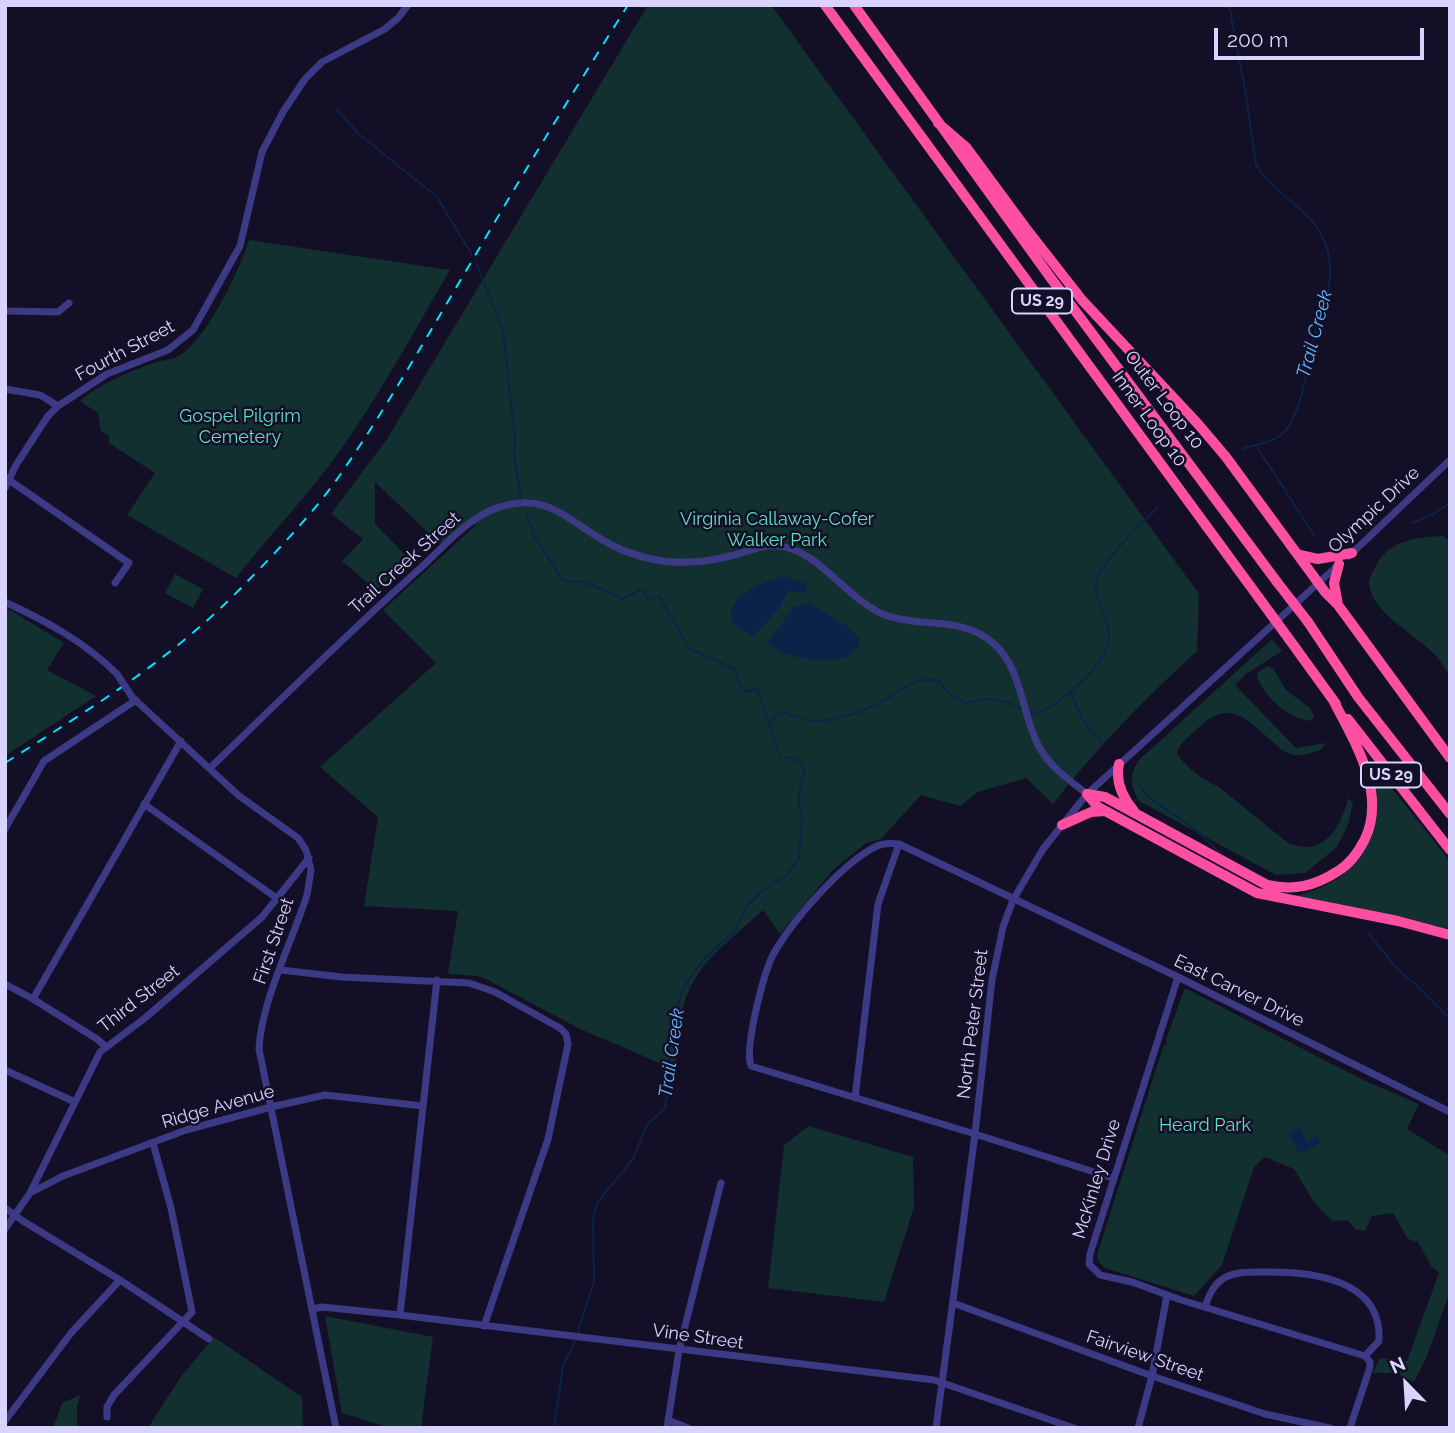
<!DOCTYPE html>
<style>
body{margin:0}
#map{position:relative;width:1455px;height:1433px;overflow:hidden;background:#130f26;font-family:Raleway,sans-serif}
canvas{display:block}
.frame{position:absolute;inset:0;border:7px solid #d9d4ff;pointer-events:none}
.north{position:absolute;left:1371px;top:1349px;width:70px;height:70px;-webkit-text-stroke:5px #130f26;paint-order:stroke;rotate:336deg;font-size:19px;font-weight:700;line-height:28px;text-align:center;color:#d9d4ff}
.north::after{content:'';display:block;margin:auto;width:24px;height:32px;background:#d9d4ff;clip-path:polygon(50% 0,100% 100%,50% 72%,0 100%)}
.scale{position:absolute;left:1214px;top:28px;width:210px;height:32px;box-sizing:border-box;border:4px solid #d9d4ff;border-top:0;padding-left:9px;font-size:21px;line-height:24px;white-space:nowrap;color:#d9d4ff;-webkit-text-stroke:5px #130f26;paint-order:stroke}
</style>
<div id="map">
<canvas width="1455" height="1433"></canvas>
<div class="frame"></div>
<div class="north">N</div>
<div class="scale">200 m</div>
</div>
<script>
const ctx = document.querySelector('canvas').getContext('2d');
ctx.lineJoin = 'round';
function paint(path, color) {
  ctx.fillStyle = color;
  ctx.fill(path, 'evenodd');
}
function stroke(path, color, width, dash) {
  ctx.strokeStyle = color;
  ctx.lineWidth = width;
  ctx.lineCap = dash ? 'butt' : 'round';
  ctx.setLineDash(dash || []);
  ctx.stroke(path);
}
function label(font, color, halo, rows, align = 'center') {
  ctx.font = font + ' Raleway,sans-serif';
  ctx.lineWidth = 5;
  ctx.setLineDash([]);
  ctx.textBaseline = 'middle';
  ctx.strokeStyle = halo;
  ctx.fillStyle = color;
  for (const [text, x, y, turn = 0] of rows) {
    ctx.save();
    ctx.translate(x, y);
    ctx.rotate((+turn || 0) * Math.PI / 180);
    ctx.textAlign = isNaN(turn) ? turn : align;
    if (halo) ctx.strokeText(text, 0, 0);
    ctx.fillText(text, 0, 0);
    ctx.restore();
  }
}
const green = new Path2D(`
 M648,5H771L1199,594L1197,651C1145,699 1096,748 1053,804L1026,778L978,792L960,806L921,795L881,839L866,843L833,870L780,934L763,910C746,926 712,953 700,971C679,1001 676,1034 676,1070L578,1028L486,979L477,976L448,974L458,911L364,906L378,817L320,767L436,663L383,610L476,525L471,518L441,545L375,482V524L411,561L376,590L342,561L363,539L331,514L387,439Z
 M249,240L450,270C416,328 383,389 344,445C312,492 271,533 236,578L127,515L155,473L109,443V436L101,431L98,413L80,401C102,382 129,372 156,362C163,360 171,360 177,357C205,343 240,270 249,240Z
 M1443,536L1450,541V676C1444,667 1438,657 1430,650C1411,632 1377,615 1370,589C1367,579 1373,572 1377,564C1390,540 1418,537 1443,536Z
 M175,574L203,589L193,608L165,593Z
 M5,607L64,643L47,670L96,696L5,756Z
 M1272,639L1282,651L1246,674L1235,685L1296,748L1326,743L1321,750C1313,753 1303,756 1294,755C1287,754 1280,749 1275,744C1247,720 1231,697 1198,728C1190,736 1179,743 1177,753C1187,769 1202,779 1219,787L1288,843C1322,858 1341,829 1348,798L1353,803L1348,825L1337,847L1305,873L1276,875L1139,801C1130,785 1129,775 1139,760Z
 M1268,666L1273,668L1286,690L1310,708L1314,717L1311,721C1285,717 1269,700 1257,678L1258,672Z
 M1378,771L1450,861V930L1404,917L1291,896C1336,889 1373,860 1377,812C1378,800 1374,787 1371,775Z
 M1185,988L1361,1079L1419,1104L1407,1129L1450,1156V1291L1427,1356L1414,1382L1396,1373H1373L1380,1358L1407,1361L1439,1273L1431,1266L1418,1242L1408,1239L1393,1213L1372,1216L1365,1231L1355,1229L1347,1220L1332,1221L1314,1202L1294,1169L1265,1157L1254,1167L1222,1265L1194,1296L1105,1268L1098,1261L1097,1255L1154,1075L1164,1045L1167,1044L1166,1039Z
 M809,1126L913,1157L914,1207L884,1302L768,1288L784,1145Z
 M325,1316L433,1337L421,1428H391L342,1413Z
 M214,1337L302,1397L303,1428H148L180,1378Z
 M80,1395L77,1406V1428H53L62,1403Z`);
const water = new Path2D(`
 M784,576L806,584L807,593L788,591L780,607L753,637L734,625C733,621 731,618 731,614C731,594 768,580 784,576Z
 M810,603L848,627L860,640C859,643 858,647 856,650C839,669 784,659 768,643L793,607Z
 M1300,1127L1307,1141L1317,1136L1320,1143L1299,1154L1288,1133Z`);
const stream = new Path2D(`
 M1229,5L1246,95L1256,165C1274,195 1309,207 1324,240C1331,255 1331,275 1328,292C1327,303 1321,313 1318,323C1309,352 1304,408 1286,430C1274,444 1258,443 1242,449
 M336,109L359,134L437,197L472,255
 M476,263L503,330L515,440L514,456L521,500
 M1257,447L1314,535
 M526,514L535,537L563,581L585,582L623,599L640,590L645,592L647,600L659,596L690,649C706,654 718,664 734,668L740,685L747,692L757,688L780,756L796,760L802,764L804,771L798,800L802,819L799,858L787,875L761,892L747,906L735,931L704,959L683,988L671,1032L668,1070L669,1089L664,1109L647,1125L633,1159L597,1203L593,1220L594,1281L578,1332
 M1411,523L1434,514L1450,503
 M1071,694L1082,719L1101,742
 M1028,711L1037,715C1061,701 1117,661 1108,628C1105,614 1093,596 1096,582C1101,561 1141,525 1157,508
 M771,722L777,714L782,712C792,715 804,720 814,721C836,721 864,712 883,701C904,688 911,678 938,680L948,692L965,703L988,699L1007,702L1023,709
 M1138,783L1148,797L1196,830L1222,855
 M1369,934L1400,972L1411,980L1450,1019
 M554,1428L563,1366L575,1341`);
const minor = new Path2D(`
 M5,311L58,312L69,303
 M5,389L40,395L58,406
 M9,480L129,563L115,583
 M5,488L16,465L40,428L48,416L58,406L107,374L168,350L193,330L240,246L262,152L283,112L305,79L322,62L385,29L398,18L408,5
 M1349,556L1450,460
 M5,602C46,621 85,642 117,674
 M132,697L238,795L298,838L306,850L311,870L307,895C292,942 261,1002 259,1049L336,1428
 M210,768C278,702 346,635 416,572C440,551 464,521 494,509C542,490 564,517 601,539C615,548 631,554 647,558C675,565 703,563 730,556C747,552 761,544 779,546C819,550 847,600 885,615C920,628 961,616 992,642C1023,668 1021,713 1039,747C1050,767 1069,780 1087,794
 M144,804L278,899
 M5,829L44,761L136,700
 M281,970L341,977L469,983L495,992L560,1028L566,1034L568,1044L548,1139L484,1326
 M1178,977L1090,1254L1089,1264L1100,1275L1132,1282L1181,1300L1365,1356L1370,1362V1367L1350,1428
 M5,984L33,999L97,1039L105,1046
 M33,999L181,741
 M5,1070L75,1102
 M855,1098L878,904L899,844
 M1113,1178L975,1134L751,1066C744,1048 764,971 774,953C793,920 840,866 873,848C881,843 890,843 899,844L1178,977L1450,1112
 M32,1192L63,1176L186,1130L271,1107L325,1095L423,1106
 M5,1208L23,1221L120,1280L209,1339
 M5,1229L30,1193L100,1052L145,1018L262,917L309,858
 M953,1303L1152,1376L1265,1414L1330,1428
 M1205,1307C1209,1295 1214,1283 1226,1277C1238,1271 1252,1272 1264,1272C1311,1271 1383,1279 1379,1341L1365,1356
 M312,1309L322,1307L400,1315L934,1380L1074,1428
 M400,1315L437,980
 M107,1417V1407L114,1395L192,1312L171,1208L153,1143
 M668,1420L688,1428
 M5,1421L71,1333L120,1280
 M667,1428L679,1350L721,1183
 M936,1428L975,1134L992,980L1003,927L1013,900L1043,849L1087,794L1337,566
 M1138,1428L1152,1376L1167,1295`);
const highway = new Path2D(`
 M825,5L1259,598
 M854,5L1050,277L1277,582
 M938,123L966,147L1025,227L1082,300L1198,424L1226,457L1325,592L1338,605L1450,758
 M1300,555L1318,559L1352,553
 M1338,605L1334,583L1339,564
 M1308,622L1358,697L1450,814
 M1289,639L1336,704
 M1348,719L1450,850
 M1119,764C1115,782 1122,797 1134,811
 M1087,794L1105,797L1267,885C1294,891 1315,886 1338,871C1350,864 1359,851 1365,839C1387,792 1354,741 1332,698
 M1087,794L1098,807L1257,893L1398,921L1450,935
 M1062,825L1091,812L1105,811`);
const rail = new Path2D(`
 M5,763C91,708 170,661 242,587C276,552 312,515 340,475C389,404 432,328 476,254C525,170 576,87 628,5`);
const minorBridge = new Path2D(`
 M117,674L132,697`);
const highwayBridge = new Path2D(`
 M1277,582L1308,622
 M1259,598L1289,639`);
const shields = [
 [1042,301,60],
 [1391,775,60]
];
const shieldNames = [
 ["US 29",1042,301],
 ["US 29",1391,775]
];
const streetNames = [
 ["Fourth Street",125,351,-28],
 ["Outer Loop 10",1164,400,53],
 ["Inner Loop 10",1149,419,54],
 ["Olympic Drive",1374,510,-43],
 ["Trail Creek Street",405,563,-42],
 ["First Street",274,941,-71],
 ["East Carver Drive",1239,991,26],
 ["Third Street",139,999,-38],
 ["North Peter Street",973,1024,-83],
 ["Ridge Avenue",218,1107,-16],
 ["McKinley Drive",1097,1179,-73],
 ["Vine Street",698,1337,8],
 ["Fairview Street",1145,1356,19]
];
const parkNames = [
 ["Gospel Pilgrim",240,417],
 ["Cemetery",240,438],
 ["Virginia Callaway-Cofer",777,520],
 ["Walker Park",777,541],
 ["Heard Park",1205,1126]
];
const waterNames = [
 ["Trail Creek",1315,334,-75],
 ["Trail Creek",672,1053,-82]
];
paint(green, '#12302f');
paint(water, '#0c2248');
stroke(stream, '#0c2248', 2);
stroke(minor, '#3d3a85', 7);
stroke(highway, '#ff4fa3', 10);
stroke(rail, '#00e5ff', 2, [10, 9]);
stroke(minorBridge, '#3d3a85', 7);
stroke(highwayBridge, '#ff4fa3', 10);
for (const [x, y, w] of shields) {
  const box = new Path2D();
  box.roundRect(x - w / 2, y - 12.5, w, 25, 5);
  ctx.fillStyle = '#130f26';
  ctx.fill(box);
  stroke(box, '#d9d4ff', 2);
}
label('bold 16px', '#d9d4ff', null, shieldNames);
label('18px', '#d9d4ff', '#130f26', streetNames);
label('18px', '#5fe0c0', '#130f26', parkNames);
label('italic 19px', '#62b6ff', '#130f26', waterNames);
</script>
